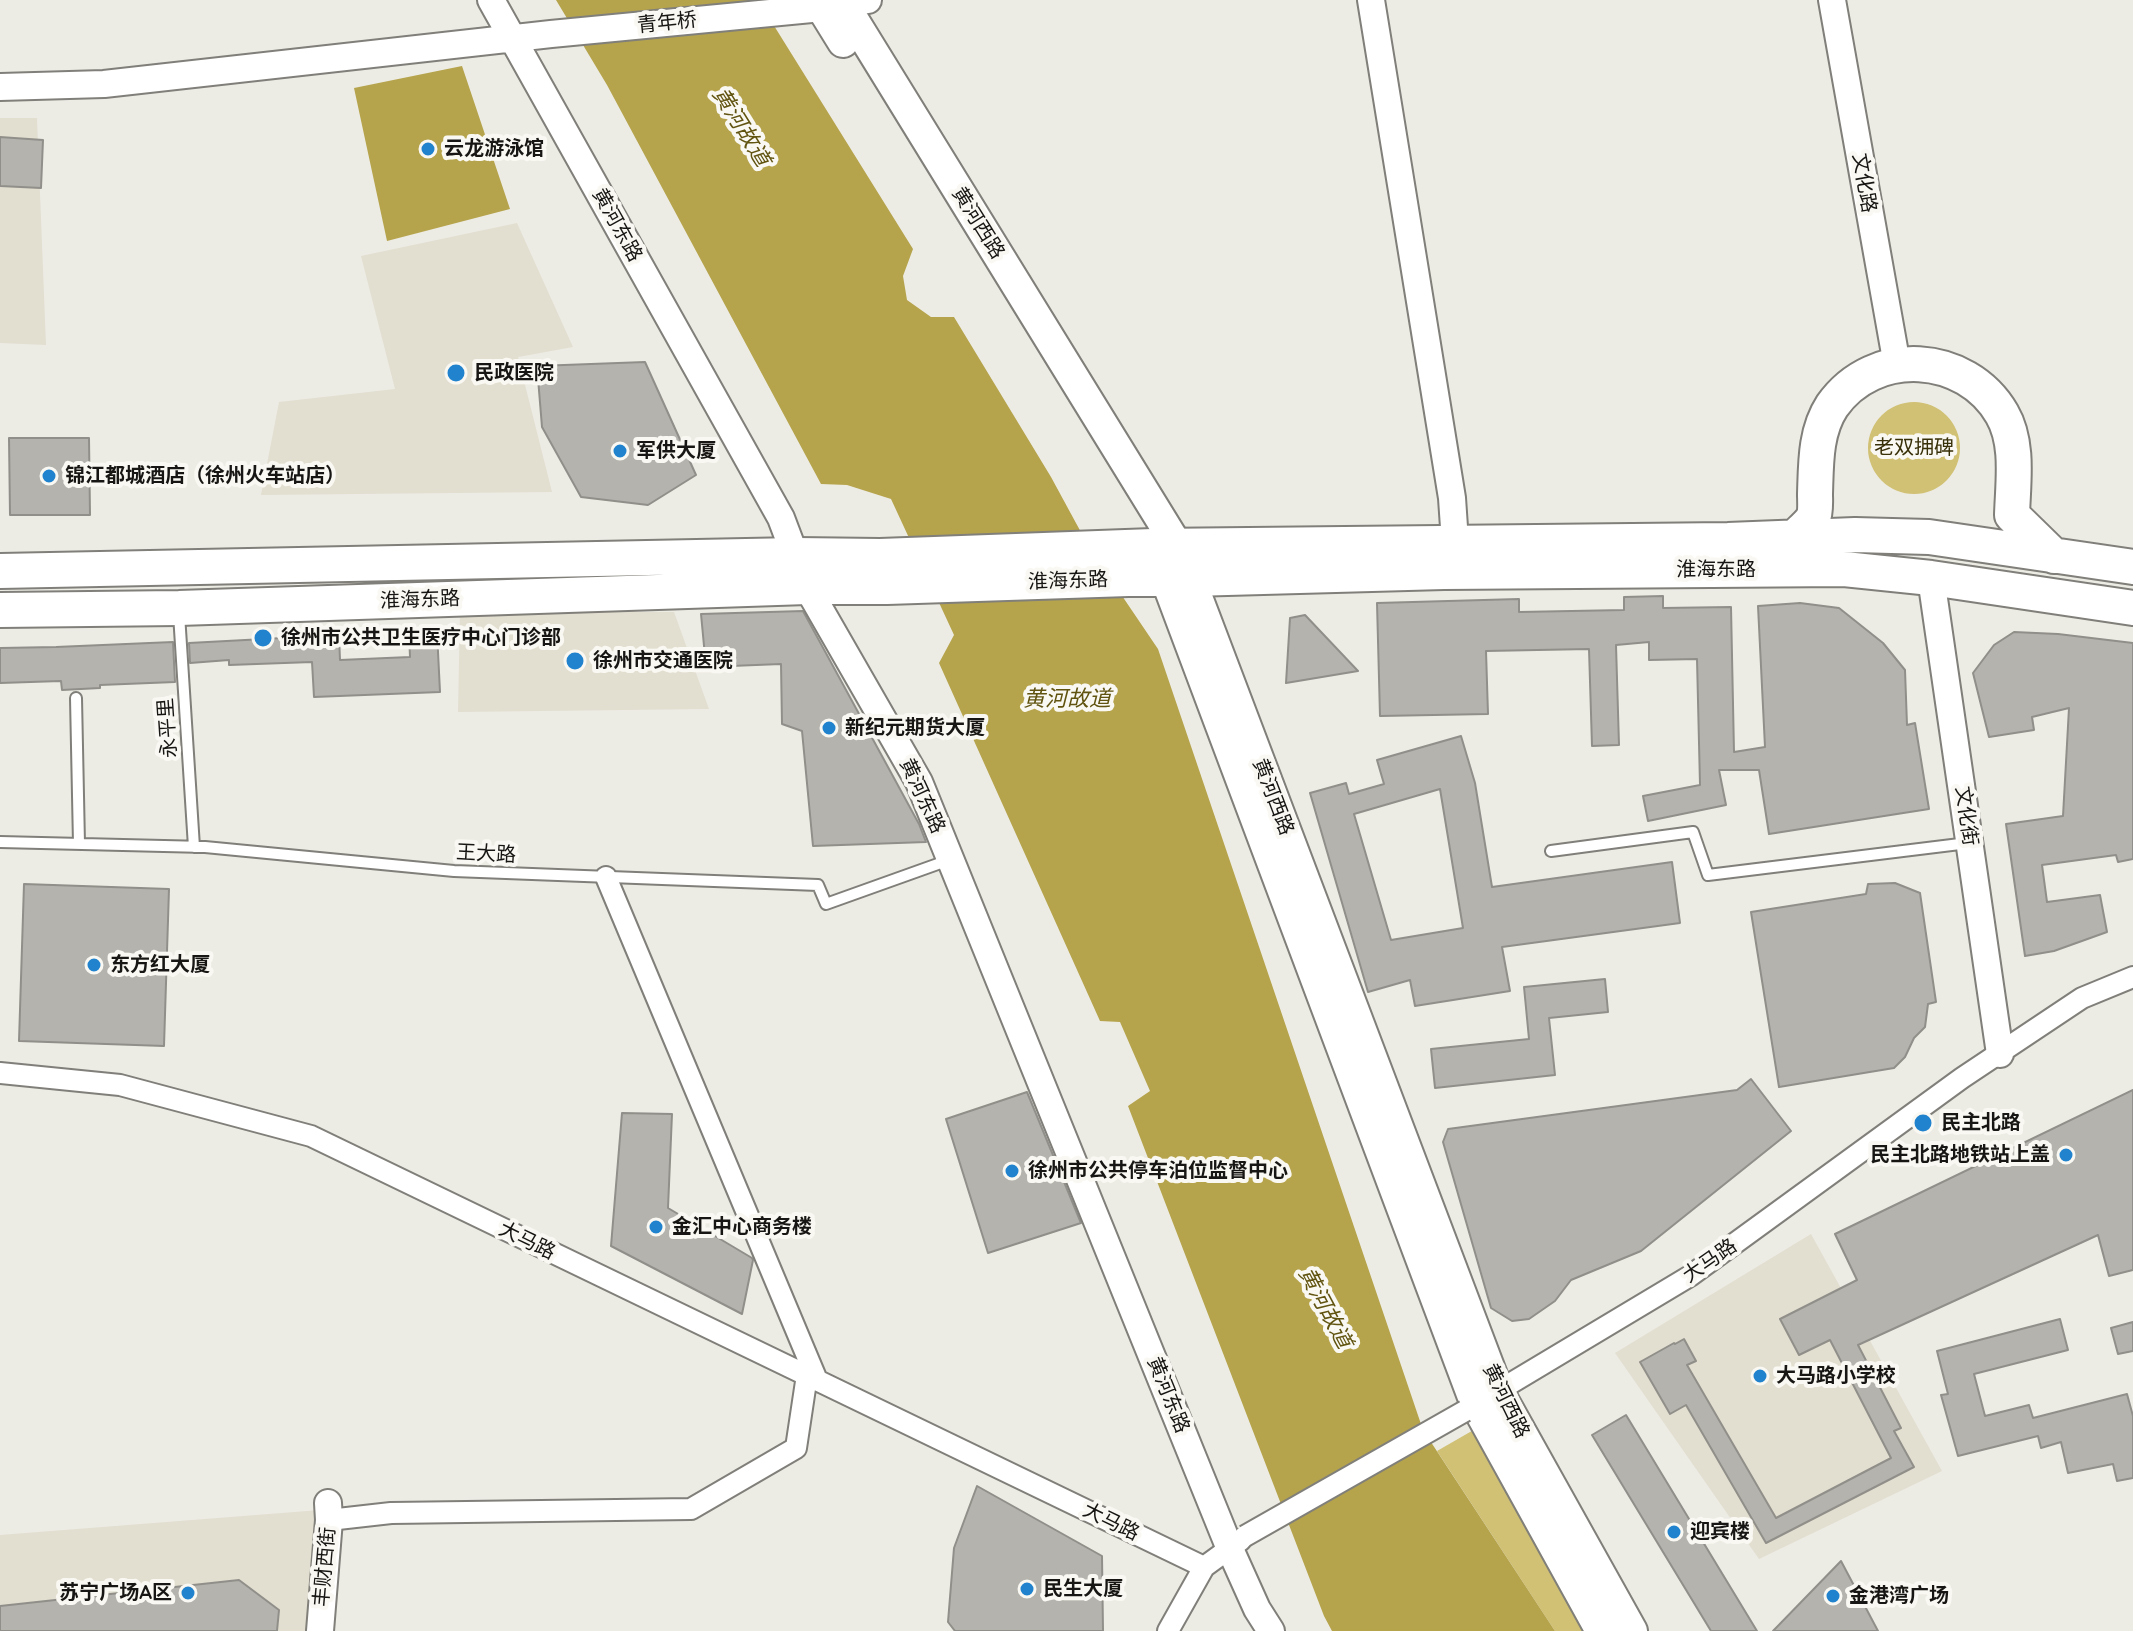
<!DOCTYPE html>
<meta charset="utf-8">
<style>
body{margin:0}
canvas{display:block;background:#ecebe4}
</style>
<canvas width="2133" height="1631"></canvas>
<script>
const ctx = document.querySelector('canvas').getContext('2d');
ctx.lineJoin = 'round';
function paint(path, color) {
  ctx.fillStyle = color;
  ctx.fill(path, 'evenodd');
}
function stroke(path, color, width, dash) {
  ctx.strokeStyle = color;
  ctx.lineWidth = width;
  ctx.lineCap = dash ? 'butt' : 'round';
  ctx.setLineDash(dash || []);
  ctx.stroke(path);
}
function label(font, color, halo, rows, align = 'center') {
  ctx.font = font + ' Quicksand,"Noto Sans SC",sans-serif';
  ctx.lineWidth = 8;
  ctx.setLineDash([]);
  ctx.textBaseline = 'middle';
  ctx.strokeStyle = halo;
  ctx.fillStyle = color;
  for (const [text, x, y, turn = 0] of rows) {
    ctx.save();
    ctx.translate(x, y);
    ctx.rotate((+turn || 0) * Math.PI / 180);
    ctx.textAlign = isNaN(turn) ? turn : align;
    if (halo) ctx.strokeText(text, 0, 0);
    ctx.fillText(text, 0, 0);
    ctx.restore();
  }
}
const built = new Path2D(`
 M0,118H37L46,345L0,343Z
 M517,223L573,347L518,357L552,492L261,495L279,402L395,389L361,256Z
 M460,612H674L709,709L458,712Z
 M1811,1234L1942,1471L1759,1559L1615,1353Z
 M320,1510L315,1631H0V1535Z`);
const green = new Path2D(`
 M1868 448a46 46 0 1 1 92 0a46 46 0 1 1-92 0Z
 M1477,1428L1591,1631H1555L1437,1451Z`);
const water = new Path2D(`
 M556,0H758L913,249L903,276L907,300L931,317H954L1051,477L1089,547L1158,649L1423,1430L1555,1631H1332L1324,1616L1128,1106L1150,1091L1120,1022L1100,1021L939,663L954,635L891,499L847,485L821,484L607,85Z
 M462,66L510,209L387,241L354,88Z`);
const building = new Path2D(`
 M0,137L43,140L41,188L0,186Z
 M645,362L696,475L648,505L581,497L542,427L537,366Z
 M9,438H89L90,515H10Z
 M1663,596V608L1731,607L1734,752L1765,747L1758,606L1800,603L1839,608L1883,643L1905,670L1907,725L1915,723L1929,809L1769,834L1759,770H1719L1726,805L1648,821L1643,796L1700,785L1697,659L1649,660V642L1616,645L1619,745L1592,746L1589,649L1486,651L1488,714L1380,716L1377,603L1519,599V612L1624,610V597Z
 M803,611L919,824L926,842L813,846L802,731L782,724L781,664L706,667L701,614Z
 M1305,615L1358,671L1286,683L1290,618Z
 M437,632L440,692L314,697L312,662L229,665V660L190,663L189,643L339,635L340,660L410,657L409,633Z
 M2014,632L2058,634L2133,643V859L2118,862L2116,855L2042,865L2047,902L2100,895L2107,932L2054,951L2025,956L2006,824L2063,816L2069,708L2032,717L2034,730L1989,737L1973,673L1994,645Z
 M173,642L175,682L100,685V688L62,690L61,681L0,683V648L56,647Z
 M1461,736L1475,783L1492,887L1672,862L1680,923L1502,947L1510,991L1415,1006L1410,980L1368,992L1310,793L1346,783L1349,794L1384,784L1377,760ZM1440,789L1463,928L1391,940L1354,814Z
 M1895,883L1920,893L1936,1002L1928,1004L1925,1027L1914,1038L1905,1057L1894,1068L1779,1087L1751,912L1866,894L1868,884Z
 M24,884L169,889L164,1046L19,1041Z
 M1605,979L1608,1012L1549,1018L1555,1075L1435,1088L1431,1049L1529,1039L1524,987Z
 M1751,1079L1791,1131L1641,1251L1571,1280L1555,1301L1529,1319L1512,1321L1491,1308L1443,1142L1448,1129L1737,1090Z
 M2133,1090V1270L2109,1276L2098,1235L1858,1345L1901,1428L1894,1431L1914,1467L1766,1543L1686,1405L1670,1414L1640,1362L1674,1343L1675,1344L1684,1339L1696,1361L1687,1365L1776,1518L1891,1458L1830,1340L1799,1355L1780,1319L1857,1280L1835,1234Z
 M1027,1092L1081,1223L988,1253L946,1119Z
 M622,1113L672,1114L668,1208L752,1258L753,1260L742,1314L611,1246Z
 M2060,1319L2068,1350L1974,1374L1985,1416L2029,1405L2033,1418L2127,1394L2133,1416V1478L2117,1481L2113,1464L2068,1473L2061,1442L2041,1448L2038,1436L1958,1456L1941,1395L1948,1394L1937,1351Z
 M2133,1322V1351L2118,1354L2111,1328Z
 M1626,1415L1757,1631H1711L1592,1435Z
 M977,1486L1102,1556L1103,1631H955L948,1622L954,1548Z
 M1841,1561L1878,1631H1773Z
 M239,1580L279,1610L277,1631H0V1606Z`);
const service = new Path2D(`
 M179,614L194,847
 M76,698L79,844
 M0,842L205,847L454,871L818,885L826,904L949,860
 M1551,851L1693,832L1708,875L1968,843`);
const minor = new Path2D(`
 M606,877L817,1380
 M0,1073L120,1085L311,1136L1204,1567L1241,1540
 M1498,1391L1690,1276L1962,1078L2082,998L2133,977
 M329,1520L391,1513L691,1509L796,1448L807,1375
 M1168,1631L1204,1567`);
const tertiary = new Path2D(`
 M491,0L781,518L807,587L919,782L1230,1549L1257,1609L1271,1631
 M1371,0L1452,498L1455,542
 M1832,0L1897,365
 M0,87L104,84L551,34L822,8L868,0
 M1931,578L2000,1054
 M320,1631L329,1520L328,1503`);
const secondary = new Path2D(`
 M817,0L843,42
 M841,0L1178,547L1498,1391L1632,1631
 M1158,558L1476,1405L1601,1631`);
const primary = new Path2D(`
 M1796,536C1801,531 1809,525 1813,518C1816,512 1815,501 1815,494C1816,464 1815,432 1832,406C1874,346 1966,352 2002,414C2019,443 2013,482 2012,515L2054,556
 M0,571L796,555L880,556L1153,546L1728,540L1855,535L1929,537L2133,567
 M0,610L179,608L807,587H887L1128,579H1191L1444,572L1844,569L1931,578L2133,608`);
const minorBridge = new Path2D(`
 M1245,1536L1465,1411`);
const markers = [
 [428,149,8,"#2183ce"],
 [456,373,10,"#2183ce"],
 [620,451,8,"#2183ce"],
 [49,476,8,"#2183ce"],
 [263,638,10,"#2183ce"],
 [575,661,10,"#2183ce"],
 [829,728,8,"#2183ce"],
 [94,965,8,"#2183ce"],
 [1923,1123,10,"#2183ce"],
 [2066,1155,8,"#2183ce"],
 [1012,1171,8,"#2183ce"],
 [656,1227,8,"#2183ce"],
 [1760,1376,8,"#2183ce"],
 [1674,1532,8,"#2183ce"],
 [1027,1589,8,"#2183ce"],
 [188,1593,8,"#2183ce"],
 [1833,1596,8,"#2183ce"]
];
const streetNames = [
 ["青年桥",667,23,-6],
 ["文化路",1864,183,80],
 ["黄河西路",978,223,58],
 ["黄河东路",617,225,61],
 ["淮海东路",1716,570],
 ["淮海东路",1068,581,-2],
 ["淮海东路",420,600,-2],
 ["永平里",168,728,-94],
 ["黄河东路",922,796,65],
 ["黄河西路",1273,797,69],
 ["文化街",1966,816,82],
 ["王大路",486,854,3],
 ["大马路",527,1241,26],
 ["大马路",1710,1261,-35],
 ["黄河东路",1168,1395,68],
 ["黄河西路",1506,1401,64],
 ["大马路",1111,1522,26],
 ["丰财西街",325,1567,-85]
];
const poiNames = [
 ["云龙游泳馆",444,149],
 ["民政医院",474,373],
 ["军供大厦",636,451],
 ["锦江都城酒店（徐州火车站店）",65,476],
 ["徐州市公共卫生医疗中心门诊部",281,638],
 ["徐州市交通医院",593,661],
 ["新纪元期货大厦",845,728],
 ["东方红大厦",110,965],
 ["民主北路",1941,1123],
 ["民主北路地铁站上盖",2050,1155,"right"],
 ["徐州市公共停车泊位监督中心",1028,1171],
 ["金汇中心商务楼",672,1227],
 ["大马路小学校",1776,1376],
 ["迎宾楼",1690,1532],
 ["民生大厦",1043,1589],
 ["苏宁广场A区",172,1593,"right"],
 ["金港湾广场",1849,1596]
];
const parkNames = [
 ["老双拥碑",1914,448]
];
const waterNames = [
 ["黄河故道",741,127,58],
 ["黄河故道",1067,699],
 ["黄河故道",1325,1308,62]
];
paint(built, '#e2dfd1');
paint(green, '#d1c174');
paint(water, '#b6a44c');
paint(building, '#b4b3ad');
stroke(building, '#918f89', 2);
stroke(service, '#817f79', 14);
stroke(minor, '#817f79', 24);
stroke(tertiary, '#817f79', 30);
stroke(secondary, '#817f79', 34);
stroke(primary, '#817f79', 38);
stroke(service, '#fff', 10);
stroke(minor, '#fff', 20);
stroke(tertiary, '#fff', 26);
stroke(secondary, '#fff', 30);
stroke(primary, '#fff', 34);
stroke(minorBridge, '#817f79', 24, []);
stroke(minorBridge, '#fff', 20);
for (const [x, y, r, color] of markers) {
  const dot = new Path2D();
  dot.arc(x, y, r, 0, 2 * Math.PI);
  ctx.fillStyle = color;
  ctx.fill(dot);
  stroke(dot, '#faf8f2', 3);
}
label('20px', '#171614', '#faf8f2', streetNames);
label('bold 20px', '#171614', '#faf8f2', poiNames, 'left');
label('20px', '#383009', '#faf8f2', parkNames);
label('italic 22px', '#615411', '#faf8f2', waterNames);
</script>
